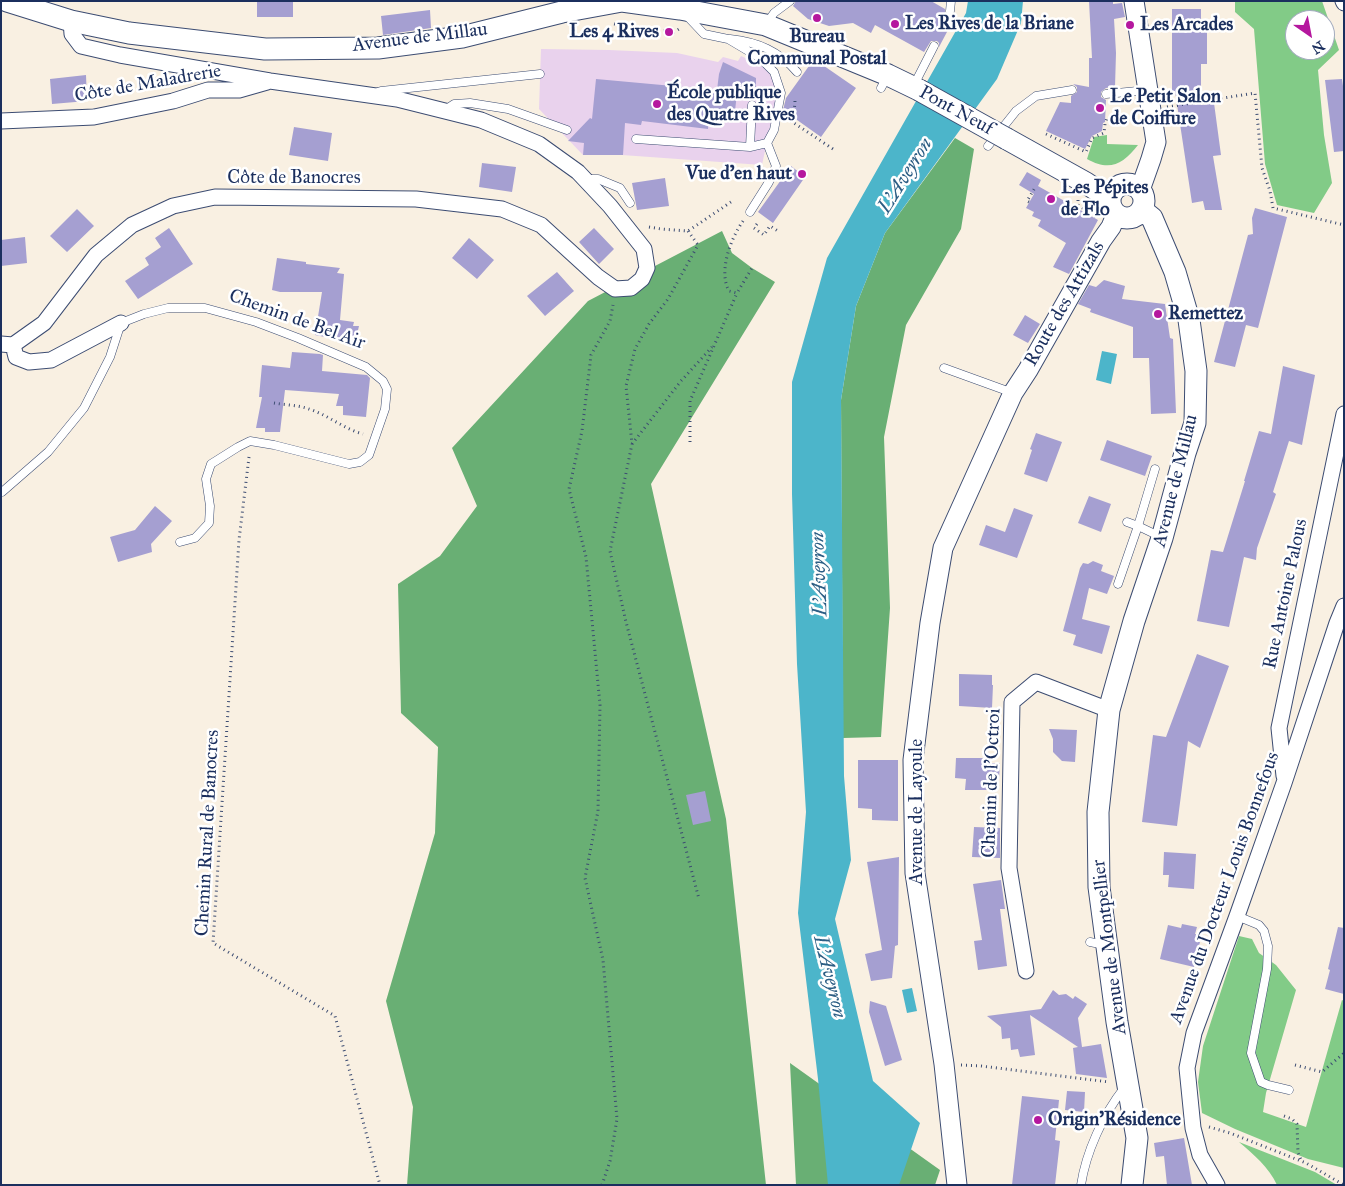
<!DOCTYPE html>
<meta charset="utf-8">
<style>
body{margin:0}
#map{position:relative;width:1345px;height:1186px;overflow:hidden;background:#f9f0e2;font-family:"IM FELL Great Primer",serif}
canvas{display:block}
.frame{position:absolute;inset:0;border:2px solid #1b2f5e;pointer-events:none}
.north{position:absolute;left:1285px;top:10px;width:50px;height:50px;box-sizing:border-box;background:#fff;border:1px solid #a4acbf;border-radius:50%;rotate:147deg;font-size:14px;font-weight:700;line-height:20px;text-align:center;color:#1b2f5e}
.north::after{content:'';display:block;margin:auto;width:18px;height:22px;background:#b5179e;clip-path:polygon(50% 0,100% 100%,50% 72%,0 100%)}
</style>
<div id="map">
<canvas width="1345" height="1186"></canvas>
<div class="frame"></div>
<div class="north">N</div>
</div>
<script>
const ctx = document.querySelector('canvas').getContext('2d');
ctx.lineJoin = 'round';
function paint(path, color) {
  ctx.fillStyle = color;
  ctx.fill(path, 'evenodd');
}
function stroke(path, color, width, dash) {
  ctx.strokeStyle = color;
  ctx.lineWidth = width;
  ctx.lineCap = dash ? 'butt' : 'round';
  ctx.setLineDash(dash || []);
  ctx.stroke(path);
}
function label(font, color, halo, rows, align = 'center') {
  ctx.font = font + ' "IM FELL Great Primer",serif';
  ctx.lineWidth = 5;
  ctx.setLineDash([]);
  ctx.textBaseline = 'middle';
  ctx.strokeStyle = halo;
  ctx.fillStyle = color;
  for (const [text, x, y, turn = 0] of rows) {
    ctx.save();
    ctx.translate(x, y);
    ctx.rotate((+turn || 0) * Math.PI / 180);
    ctx.textAlign = isNaN(turn) ? turn : align;
    if (halo) ctx.strokeText(text, 0, 0);
    ctx.fillText(text, 0, 0);
    ctx.restore();
  }
}
const built = new Path2D(`
 M541,49L609,50L677,53L718,62L723,57L738,61L741,56L761,65L770,74L775,87L776,99L762,165L622,155H583L539,109Z`);
const green = new Path2D(`
 M1235,1H1322L1339,50L1318,70L1324,135L1332,183L1314,213L1277,205L1265,164L1254,29L1235,12ZM1295,20H1325V50H1295Z
 M1107,135V144L1138,145C1123,164 1110,172 1087,159L1094,137Z
 M1239,936L1252,939L1259,953L1276,965L1296,990L1266,1093L1263,1112L1306,1127L1342,1000L1344,1001V1168L1308,1159L1235,1129L1202,1113L1198,1082L1203,1046Z
 M1239,1142L1315,1172L1337,1185H1277C1269,1167 1253,1154 1239,1142Z`);
const forest = new Path2D(`
 M955,138L974,149L961,229L906,325L884,437L890,608L881,737L843,738L841,400L856,306L885,233Z
 M722,231L732,253L752,268L775,282L651,484L726,819L766,1185H407L413,1107L386,1001L435,833L438,747L401,713L398,584L440,556L477,506L452,448L588,301Z
 M790,1063L940,1170L935,1185H796Z`);
const water = new Path2D(`
 M968,1H1023L1021,23L997,79L885,233L856,306L841,400L844,776L851,860L835,919L873,1081L920,1123L899,1185H828L818,1079L798,913L806,812L797,664L792,494V382L827,258L966,13Z
 M1102,351L1117,354L1111,384L1096,380Z
 M912,988L917,1011L907,1013L902,990Z`);
const building = new Path2D(`
 M257,1H293V17H257Z
 M796,1H931L945,9V13L947,16L950,17L955,14L956,15L939,47V43L937,41H931L924,52L875,25L871,33L853,23L829,26L808,19L793,6Z
 M1089,1H1113V4L1122,3L1125,17L1114,19L1116,53L1115,87L1106,88L1101,92V97L1106,100L1105,122L1103,123L1102,131L1092,136L1085,149L1046,131L1060,102L1071,103V96L1077,92V87L1073,84L1089,87V58H1092Z
 M1172,9H1201V24H1207V64H1201V105L1214,103L1221,155L1213,156L1222,210H1205L1203,201L1192,203L1175,91H1172Z
 M430,10L431,28L383,35L381,16Z
 M814,59L856,88L821,137L783,110L786,98Z
 M723,62L756,78V95L737,93L734,120L709,118L708,129L642,121L641,125L625,123L623,155H583L584,143L568,141L590,118L592,119L596,79L717,90L719,74Z
 M86,75L87,101L52,104L50,79Z
 M1342,79L1344,93V151L1334,152L1325,80Z
 M294,127L332,133L328,161L289,155Z
 M482,163L516,167L512,192L479,187Z
 M791,166L805,177L773,223L758,212Z
 M1027,172L1041,180L1038,186L1098,220L1069,274L1053,267L1066,243L1038,226L1041,220L1032,216L1034,212L1026,208L1034,194L1019,185Z
 M665,178L669,206L637,210L632,183Z
 M1255,208L1287,217L1258,328L1246,325L1235,367L1214,362L1248,235L1253,234L1252,218Z
 M77,209L94,226L67,252L50,236Z
 M169,228L193,264L138,299L125,281L149,265L145,258L161,247L155,238Z
 M594,228L614,249L599,264L579,242Z
 M25,237L27,263L1,266V240Z
 M469,238L494,260L477,279L452,258Z
 M277,258L306,262V264L340,268L337,273L344,274L340,320L354,322L353,326H359L355,343L315,335L322,292H280L272,290Z
 M557,272L574,291L545,316L527,296Z
 M1104,280L1125,286L1122,299L1165,304L1170,338L1173,339L1176,413L1151,414L1149,358H1133V327L1090,312L1091,309L1078,304L1089,285L1096,287Z
 M1025,315L1040,324L1028,343L1013,335Z
 M292,352L320,354L323,355L322,371L367,375L370,378L366,417L343,415V406H336L339,394L285,390L280,432H265V428H256L262,397H259L262,365L290,368Z
 M1283,366L1315,375L1302,445L1289,441L1273,492L1276,494L1257,548L1256,560L1244,557L1229,627L1197,621L1211,550L1223,552L1245,481H1244L1259,431L1271,434Z
 M1036,433L1062,442L1047,482L1024,474L1032,450L1030,449Z
 M1107,440L1152,456L1145,476L1100,460Z
 M1089,496L1111,504L1101,532L1078,523Z
 M155,506L172,521L151,544L152,552L118,562L110,537L135,530Z
 M1014,508L1033,515L1017,558L979,545L986,525L1005,532Z
 M1093,561L1103,565L1101,571L1114,576L1107,594L1089,588L1082,619L1110,626L1102,654L1073,645L1076,635L1063,631L1080,568L1083,563L1088,564Z
 M1197,654L1229,666L1200,748L1188,741L1177,826L1142,822L1153,735L1166,737Z
 M959,674L992,675V685H993L992,708L959,706Z
 M1049,729L1077,730L1075,762L1062,761L1053,752V739Z
 M956,758H989V763H1000L999,779L991,780V790H965L966,779L955,778Z
 M858,760H898V821L872,820V809L858,808Z
 M705,791L711,821L693,825L686,795Z
 M974,827L1000,828V858L972,857Z
 M1164,852L1196,854L1194,889L1168,887L1169,875H1163Z
 M899,857L898,945L895,946L892,978L871,981L865,954L882,950L867,862Z
 M1001,880L1005,909H1000L1007,966L978,970L974,941L982,940L973,884Z
 M1182,924L1197,927L1195,934L1199,935L1198,942H1200L1194,967L1160,959L1168,925L1181,928Z
 M1338,927L1344,928V994L1325,989L1330,970L1328,969Z
 M1053,990L1059,995L1066,994L1073,999L1075,996L1087,1004L1078,1018L1082,1047L1101,1044L1107,1078L1076,1074L1073,1048L1078,1047L1030,1015L1035,1055L1020,1057L1018,1049L1011,1050L1010,1038L1002,1039L1001,1027L987,1016L1041,1009Z
 M870,1001L886,1006L902,1060L885,1066L869,1012Z
 M1067,1091L1085,1092L1084,1112L1065,1110Z
 M1022,1096L1059,1100L1055,1140L1060,1141L1055,1185H1012Z
 M1184,1138L1192,1185H1167L1164,1156L1156,1157L1154,1143Z`);
const path = new Path2D(`
 M614,24L674,32L679,29
 M795,101L794,114L791,121L836,151
 M1167,107L1255,93L1262,168L1270,191L1273,208L1344,225
 M1046,134L1086,152L1092,138L1104,133L1105,124L1107,118
 M1078,200V205L1096,217
 M1029,202L1027,201L1036,186
 M743,221C731,238 718,271 729,291L737,293L752,268
 M757,224L754,228L764,235L770,226L778,231
 M649,227L661,229L688,231L731,202
 M688,231L698,245L668,299L649,324L635,349L626,386L632,444L610,551L626,622L699,899
 M274,403C285,405 298,405 309,409C328,415 344,429 363,434
 M690,442V401L737,293
 M632,444L681,381L712,347
 M249,457L239,540L213,943L335,1016L380,1185
 M961,1065L981,1066L1109,1082
 M1295,1065L1322,1072L1344,1053
 M1284,1116L1292,1119L1297,1124L1298,1153L1302,1162
 M1209,1127L1230,1133L1306,1163L1344,1185
 M602,1185L610,1161L617,1119L603,960L585,878L598,811L600,705L586,557L569,489L582,431L591,355L610,321L613,305`);
const service = new Path2D(`
 M950,11L951,1
 M687,16L704,34L728,39L760,58L774,72L781,93L774,130L767,143L776,166L769,182L750,212
 M767,23L774,13L790,1
 M730,39C758,42 779,51 797,72
 M914,85L934,46
 M881,88L887,77
 M378,92L381,91L540,74
 M1106,94L1148,90
 M445,110L454,104L470,103L508,109L567,130
 M636,139L750,147L767,143
 M988,146L1016,111L1036,96L1072,90
 M750,147L752,105
 M587,179H598L620,188L630,203
 M944,368L1013,393
 M2,492L48,452L84,408L110,357L121,323L144,314L168,308H205L256,322L298,338L366,367L383,381L387,389L385,409L369,455L360,462L349,464L274,445L250,441L238,447L211,464L206,479L210,506L209,523L195,538L180,542
 M1127,522L1138,526L1161,537
 M1118,584L1138,526L1155,469
 M1237,916L1259,925L1264,931L1268,946L1267,969L1251,1053L1261,1082L1268,1085L1289,1090
 M1090,942L1105,945
 M1081,1185C1086,1152 1103,1115 1124,1088`);
const minor = new Path2D(`
 M1343,1L1344,3
 M1,121L94,117L173,101L208,90H239L267,82
 M1,344L13,345L44,323L96,255L132,225L173,206L215,197L416,199L502,209L541,225L598,277L615,289L631,288L642,279L647,268L644,249L610,206L578,172L539,144L481,120L397,99L270,81L120,55L81,46L72,34L71,21
 M13,345L16,357L29,362L51,360L121,323
 M1284,776L1279,728L1344,414
 M1026,971L1009,868L1012,702L1036,682L1109,710
 M1217,1185L1200,1155L1193,1128L1187,1068L1194,1033L1237,916L1284,783L1337,623L1344,606`);
const tertiary = new Path2D(`
 M1134,1L1156,142L1151,159L1140,190
 M957,1185L944,1064L915,873L913,760L930,623L943,548L1013,393L1028,370L1101,241L1111,227L1116,215`);
const secondary = new Path2D(`
 M7,1L71,21L129,33L265,49L378,48L462,37L562,12L622,1L680,9L766,25L888,75L919,90
 M1007,139L1086,183L1110,199
 M1110 201a17 17 0 1 1 34 0a17 17 0 1 1-34 0Z
 M1132,1185L1137,1138L1117,1022L1099,887L1098,812L1109,710L1134,621L1162,538L1185,453L1195,423L1196,371L1189,320L1175,272L1152,218L1142,210`);
const secondaryBridge = new Path2D(`
 M919,90L1007,139`);
const markers = [
 [817,18,5,"#b5179e"],
 [895,24,5,"#b5179e"],
 [1130,25,5,"#b5179e"],
 [669,32,5,"#b5179e"],
 [657,104,5,"#b5179e"],
 [1100,108,5,"#b5179e"],
 [802,174,5,"#b5179e"],
 [1051,199,5,"#b5179e"],
 [1158,314,5,"#b5179e"],
 [1038,1120,5,"#b5179e"]
];
const poiNames = [
 ["Les Rives de la Briane",905,24],
 ["Les Arcades",1140,25],
 ["Les 4 Rives",659,32,"right"],
 ["Bureau",817,37,"center"],
 ["Communal Postal",817,59,"center"],
 ["École publique",667,93],
 ["des Quatre Rives",667,115],
 ["Le Petit Salon",1110,97],
 ["de Coiffure",1110,119],
 ["Vue d'en haut",792,174,"right"],
 ["Les Pépites",1061,188],
 ["de Flo",1061,210],
 ["Remettez",1168,314],
 ["Origin'Résidence",1048,1120]
];
const streetNames = [
 ["Avenue de Millau",420,38,-7],
 ["Côte de Maladrerie",148,84,-10],
 ["Pont Neuf",956,111,29],
 ["Côte de Banocres",294,178],
 ["Route des Attizals",1065,304,-60],
 ["Chemin de Bel Air",297,320,20],
 ["Avenue de Millau",1176,481,-76],
 ["Rue Antoine Palous",1286,594,-78],
 ["Chemin de l'Octroi",992,783,-88],
 ["Avenue de Layoule",917,812,-90],
 ["Chemin Rural de Banocres",208,833,-87],
 ["Avenue du Docteur Louis Bonnefous",1225,888,-70],
 ["Avenue de Montpellier",1110,947,-97]
];
const waterNames = [
 ["L'Aveyron",906,176,-58],
 ["L'Aveyron",820,574,-92],
 ["L'Aveyron",829,977,76]
];
paint(built, '#e9d2ed');
paint(green, '#82cb87');
paint(forest, '#69af74');
paint(water, '#4cb5ca');
paint(building, '#a59fd1');
stroke(service, '#3c4c72', 9);
stroke(minor, '#3c4c72', 17);
stroke(tertiary, '#3c4c72', 21);
stroke(secondary, '#3c4c72', 23);
stroke(path, '#3c4c72', 3, [1, 4]);
stroke(service, '#fff', 8);
stroke(minor, '#fff', 15);
stroke(tertiary, '#fff', 19);
stroke(secondary, '#fff', 21);
stroke(secondaryBridge, '#3c4c72', 23, []);
stroke(secondaryBridge, '#fff', 21);
for (const [x, y, r, color] of markers) {
  const dot = new Path2D();
  dot.arc(x, y, r, 0, 2 * Math.PI);
  ctx.fillStyle = color;
  ctx.fill(dot);
  stroke(dot, '#fff', 2);
}
label('bold 19px', '#1b2f5e', '#fff', poiNames, 'left');
label('19px', '#1b2f5e', '#fff', streetNames);
label('italic 20px', '#2c5e84', '#fff', waterNames);
</script>
